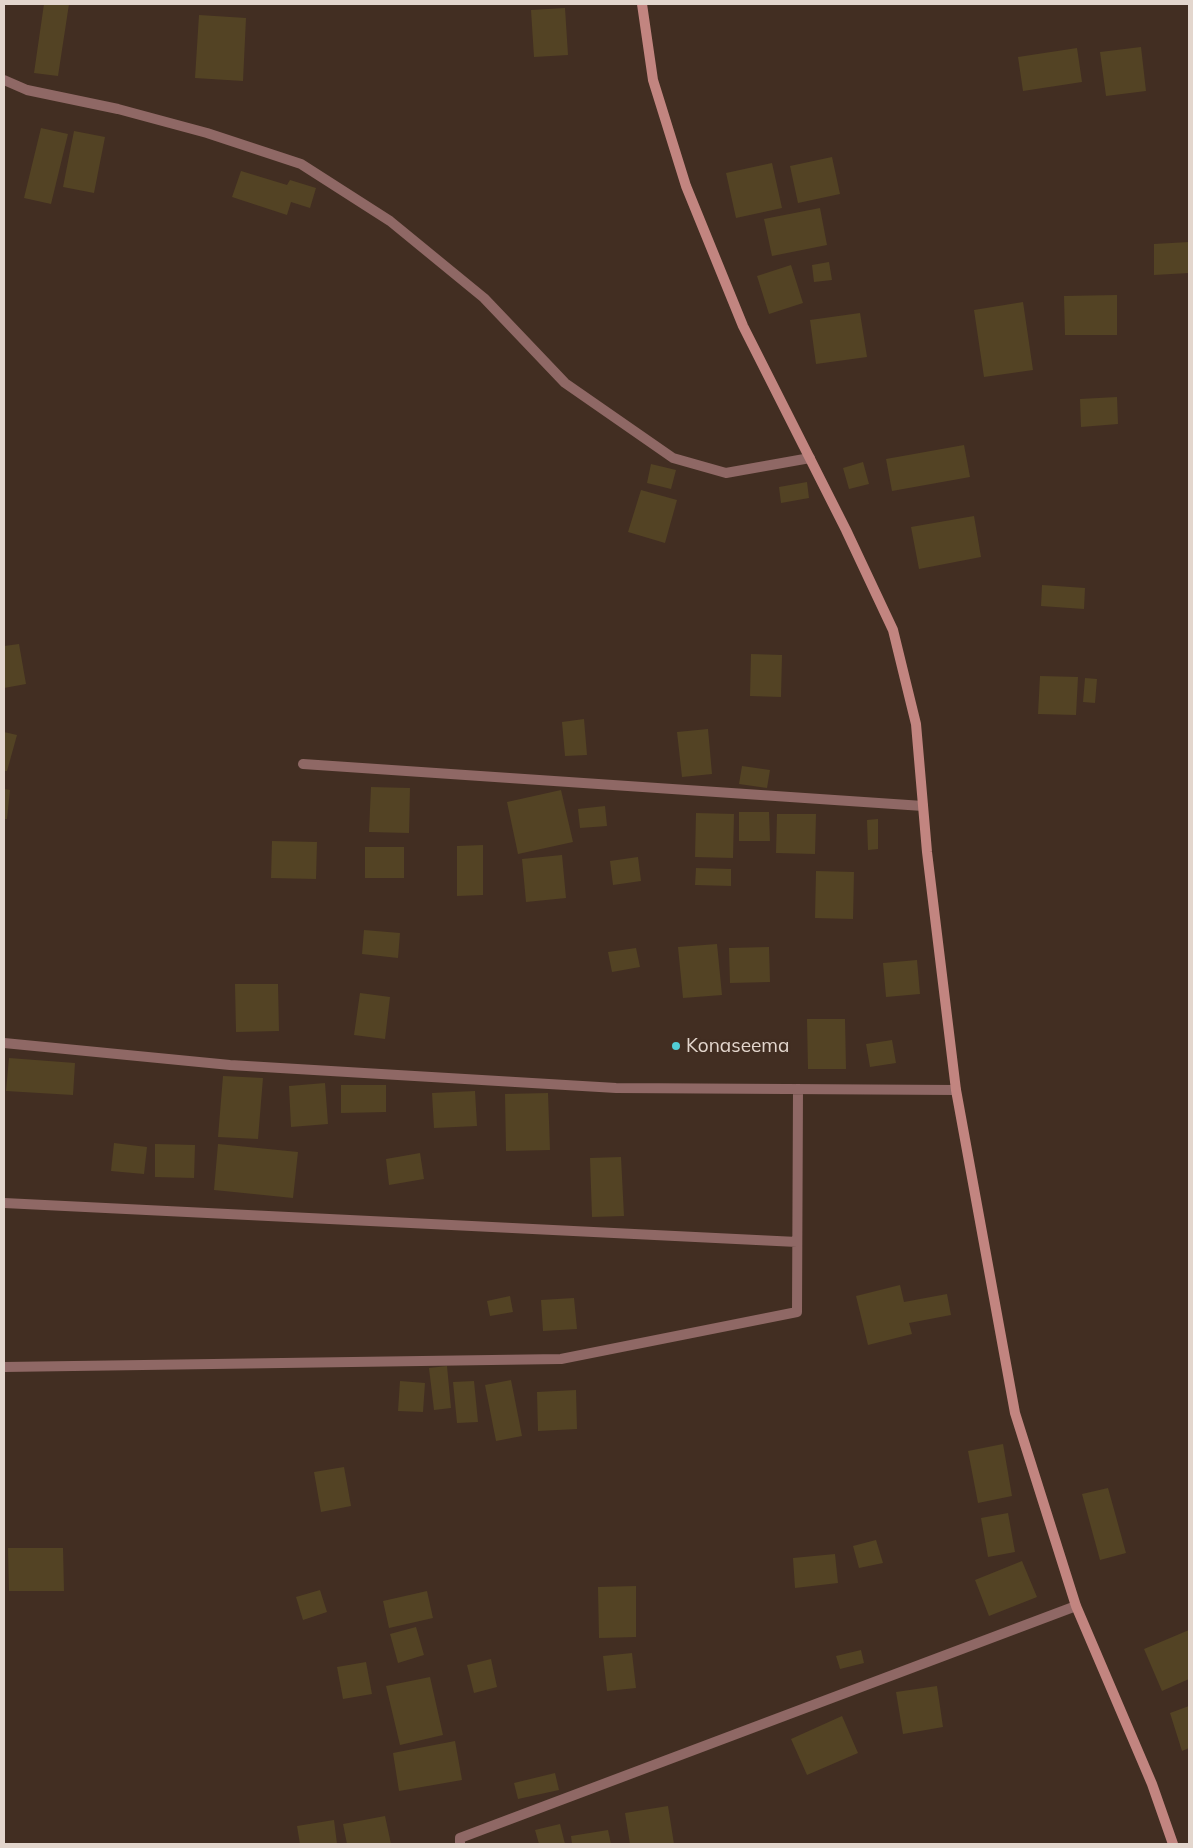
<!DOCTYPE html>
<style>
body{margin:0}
#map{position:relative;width:1193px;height:1848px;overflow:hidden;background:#422e22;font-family:Mulish,sans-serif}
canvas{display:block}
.frame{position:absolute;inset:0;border:5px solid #e3d6cd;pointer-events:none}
</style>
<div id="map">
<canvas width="1193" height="1848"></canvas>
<div class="frame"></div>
</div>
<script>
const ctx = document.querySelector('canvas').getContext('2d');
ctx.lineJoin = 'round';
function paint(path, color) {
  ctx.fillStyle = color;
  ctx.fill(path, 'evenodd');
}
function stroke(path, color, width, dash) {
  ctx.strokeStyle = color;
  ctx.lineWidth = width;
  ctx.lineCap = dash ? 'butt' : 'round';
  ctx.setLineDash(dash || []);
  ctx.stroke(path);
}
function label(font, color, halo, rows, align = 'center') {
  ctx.font = font + ' Mulish,sans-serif';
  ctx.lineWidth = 5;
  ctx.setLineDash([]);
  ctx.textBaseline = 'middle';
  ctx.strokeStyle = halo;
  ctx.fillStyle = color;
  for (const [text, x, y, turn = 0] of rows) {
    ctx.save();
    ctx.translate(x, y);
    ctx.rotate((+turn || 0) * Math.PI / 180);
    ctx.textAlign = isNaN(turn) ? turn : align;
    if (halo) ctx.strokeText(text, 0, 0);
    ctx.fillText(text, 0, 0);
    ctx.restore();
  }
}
const building = new Path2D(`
 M44,4H69L58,76L34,73Z
 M565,8L568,55L534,57L531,10Z
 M199,15L246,18L243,81L195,78Z
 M1141,47L1146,91L1106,96L1100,52Z
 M1077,48L1082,82L1023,91L1018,57Z
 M41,128L68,134L51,204L24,198Z
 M74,131L105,137L94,193L63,187Z
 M832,157L840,194L798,203L790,166Z
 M772,163L782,208L736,218L726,173Z
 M241,171L287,185L290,180L316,188L310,208L291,202L287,215L232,197Z
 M820,208L827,245L772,256L764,219Z
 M1189,242V273L1154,275V244Z
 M829,262L832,280L814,282L812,265Z
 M791,265L803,303L769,314L757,276Z
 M1117,295V335H1065L1064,296Z
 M1023,302L1033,370L984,377L974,310Z
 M860,313L867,357L816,364L810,320Z
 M1117,397L1118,424L1081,427L1080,399Z
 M964,445L970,477L892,491L886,459Z
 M863,462L869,484L849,489L843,468Z
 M651,464L676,470L671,489L647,483Z
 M807,482L809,498L781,503L779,487Z
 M641,490L677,500L665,543L628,532Z
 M974,516L981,557L919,569L911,527Z
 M1042,585L1085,588L1084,609L1041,606Z
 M19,644L26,684L4,688V646Z
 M751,654L782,655L781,697L750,696Z
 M1040,676L1078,677L1076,715L1038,714Z
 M1085,678L1097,679L1095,703L1083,702Z
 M584,719L587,755L565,756L562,722Z
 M708,729L712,774L682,777L677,732Z
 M4,732L17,735L7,771H4Z
 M742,766L770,770L767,788L739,784Z
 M371,787L410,788L409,833L369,832Z
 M4,789L10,790L7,819H4Z
 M561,790L573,842L518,854L507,802Z
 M605,806L607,826L580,828L578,809Z
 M739,812H769L770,841H739Z
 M696,813L734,814L733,858L695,857Z
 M777,814H816L815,854L776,853Z
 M878,819V849L868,850L867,820Z
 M272,841L317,842L316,879L271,878Z
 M483,845V895L457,896V846Z
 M365,847H404V878H365Z
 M562,855L566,898L526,902L522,859Z
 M638,857L641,881L613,885L610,861Z
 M696,868L731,869V886L695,885Z
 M816,871L854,872L853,919L815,918Z
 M364,930L400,933L398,958L362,954Z
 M717,944L722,995L683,998L678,947Z
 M769,947L770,982L730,983L729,948Z
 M636,948L640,967L612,972L608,952Z
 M917,960L920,994L886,997L883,963Z
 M235,984H278L279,1031L236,1032Z
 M360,993L390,997L385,1039L354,1035Z
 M807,1019H845L846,1069H808Z
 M892,1040L896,1063L870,1067L866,1044Z
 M9,1058L75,1063L73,1095L6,1091Z
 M223,1076L263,1078L258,1139L218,1137Z
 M325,1083L328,1124L291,1127L289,1086Z
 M341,1085H386V1112L341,1113Z
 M475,1091L477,1126L434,1128L432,1093Z
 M548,1093L550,1150L506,1151L505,1094Z
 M114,1143L147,1147L144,1174L111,1171Z
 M155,1144L195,1145L194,1178L155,1177Z
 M218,1144L298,1152L293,1198L214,1190Z
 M420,1153L424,1179L389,1185L386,1159Z
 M621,1157L624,1216L592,1217L590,1158Z
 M900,1285L904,1302L947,1294L951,1315L909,1323L912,1334L868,1345L856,1296Z
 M510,1296L513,1312L490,1316L487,1301Z
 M574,1298L577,1329L543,1331L541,1300Z
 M447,1366L451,1408L434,1410L429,1368Z
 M511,1380L522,1436L496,1441L485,1385Z
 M400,1381L425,1383L423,1412L398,1411Z
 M474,1381L478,1422L457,1423L453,1382Z
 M576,1390L577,1429L538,1431L537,1392Z
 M1003,1444L1012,1496L978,1503L968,1451Z
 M344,1467L351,1506L321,1512L314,1472Z
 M1108,1488L1126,1553L1100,1560L1082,1494Z
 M1008,1513L1015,1552L988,1557L981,1518Z
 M876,1540L883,1563L859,1568L853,1546Z
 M8,1548H63L64,1591H9Z
 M835,1554L838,1583L795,1588L793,1558Z
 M1022,1561L1037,1597L989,1616L975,1580Z
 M636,1586V1637L599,1638L598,1587Z
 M320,1590L327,1612L303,1620L296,1597Z
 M427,1591L433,1618L389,1628L383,1601Z
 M416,1627L424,1655L398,1663L390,1634Z
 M1189,1630V1679L1162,1691L1144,1649Z
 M861,1650L864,1663L840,1669L836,1656Z
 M632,1653L636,1688L607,1691L603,1656Z
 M491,1659L497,1687L474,1693L467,1665Z
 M366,1662L372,1694L343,1699L337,1667Z
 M430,1677L443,1735L400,1745L386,1686Z
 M937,1686L943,1727L903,1734L896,1692Z
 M1189,1706V1748L1182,1751L1170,1713Z
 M842,1716L858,1753L807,1775L791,1739Z
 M455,1741L462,1780L399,1791L393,1753Z
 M555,1773L559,1790L518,1799L514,1783Z
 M668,1806L674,1844H630L625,1813Z
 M385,1816L391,1844H347L343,1824Z
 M334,1820L337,1844H300L297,1826Z
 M560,1824L565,1844H539L535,1830Z
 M608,1830L611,1844H572L571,1836Z`);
const street = new Path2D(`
 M4,80L27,90L118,109L207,133L301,164L390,221L484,298L565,383L673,458L726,473L810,458
 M303,764L923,806
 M4,1043L230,1065L616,1088L956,1090
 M4,1203L797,1242
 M4,1367L561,1359L797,1312L798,1089
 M460,1844V1838L1076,1606`);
const secondary = new Path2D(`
 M642,4L653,80L686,186L743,326L846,530L893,630L916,724L927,852L956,1090L1015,1413L1076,1606L1152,1784L1173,1844`);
const markers = [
 [676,1046,5,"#51ccd4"]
];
const poiNames = [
 ["Konaseema",686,1046]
];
paint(building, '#534324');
stroke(street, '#8f6865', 10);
stroke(secondary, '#c28580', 10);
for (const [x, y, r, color] of markers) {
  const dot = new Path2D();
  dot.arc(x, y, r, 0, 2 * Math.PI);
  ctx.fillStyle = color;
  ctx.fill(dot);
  stroke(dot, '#422e22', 2);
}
label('19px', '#e3d6cd', '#422e22', poiNames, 'left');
</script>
